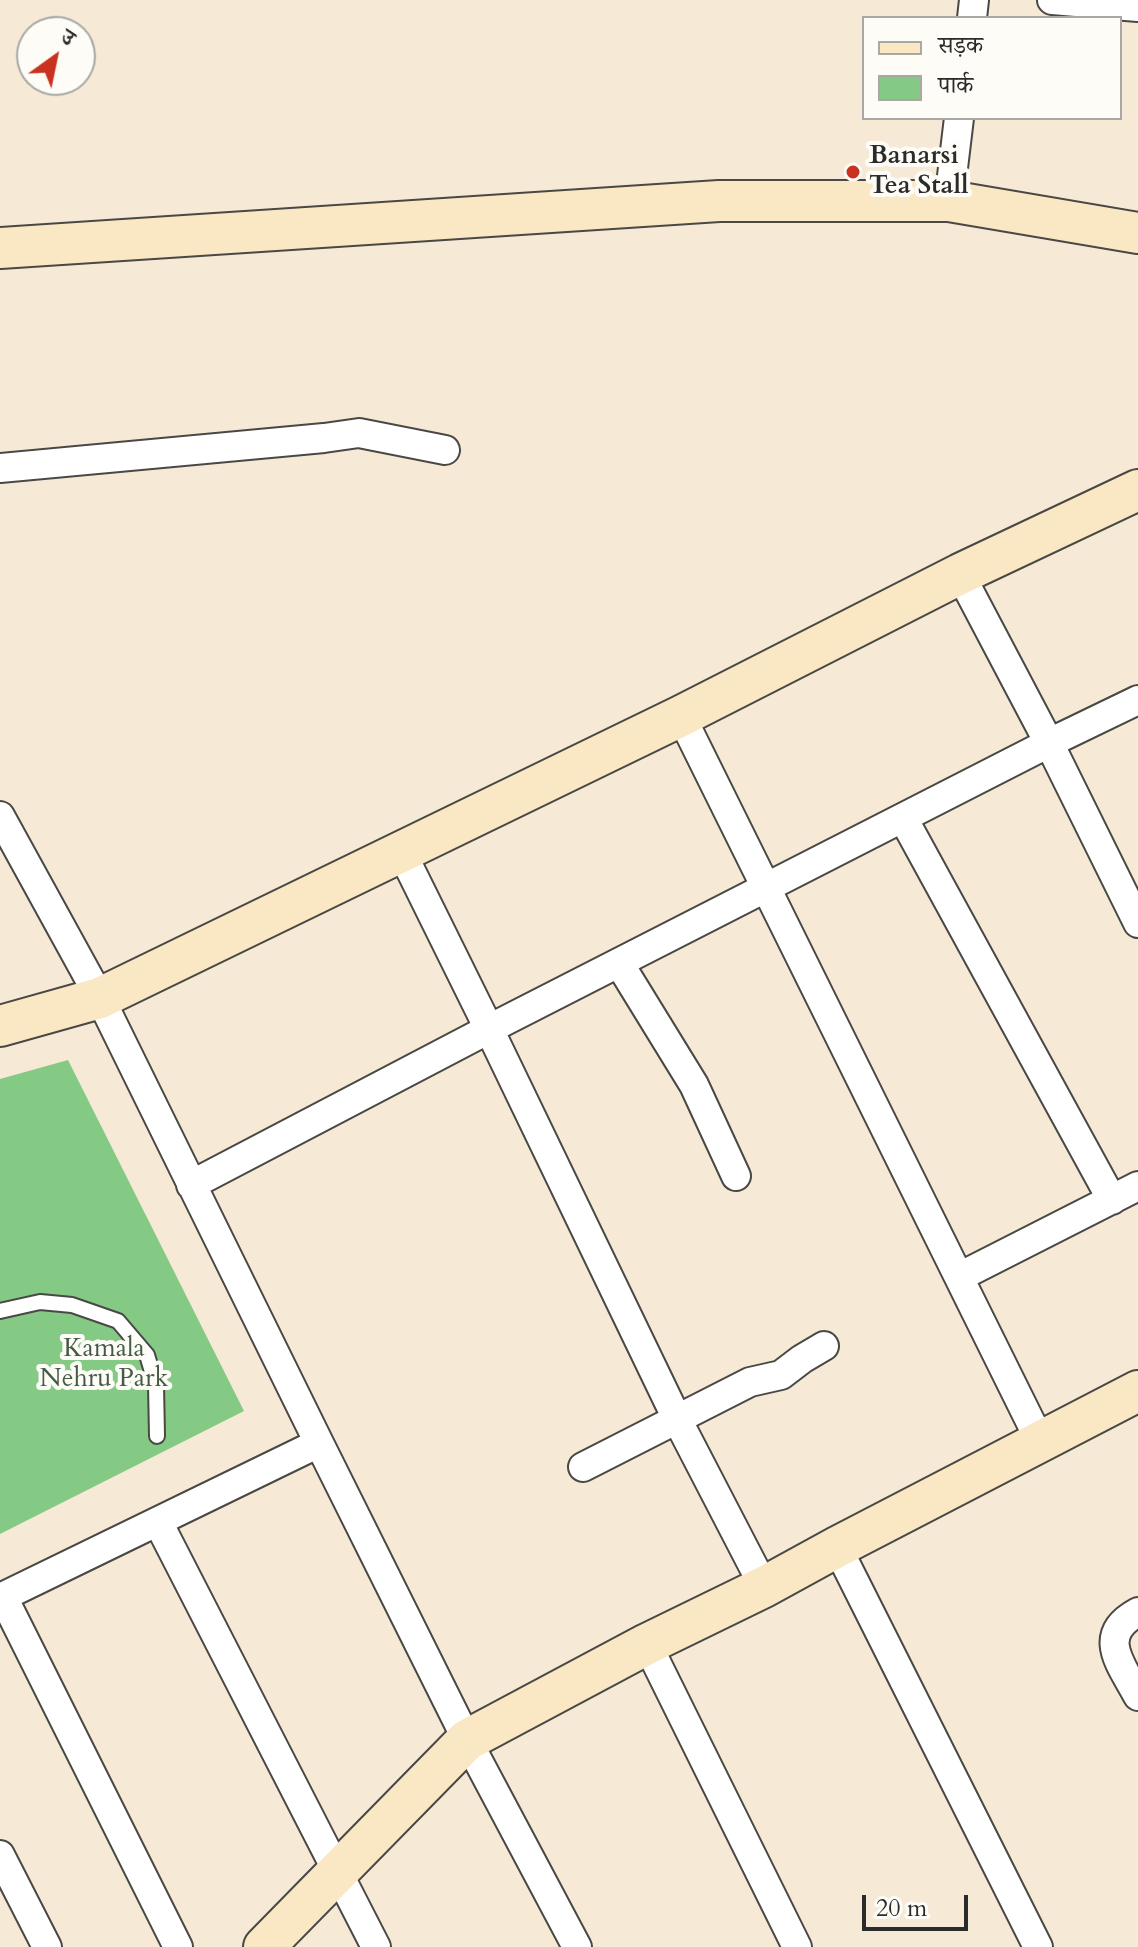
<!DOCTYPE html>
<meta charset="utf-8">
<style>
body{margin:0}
#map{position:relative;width:1138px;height:1947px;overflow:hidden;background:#f6ead6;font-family:Cardo,"Noto Serif Devanagari",serif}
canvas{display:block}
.legend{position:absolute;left:862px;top:16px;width:260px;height:104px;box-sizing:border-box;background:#fdfcf7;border:2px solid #a9a8a5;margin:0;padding:10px 14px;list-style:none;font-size:24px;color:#2b2b2b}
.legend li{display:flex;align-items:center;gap:16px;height:40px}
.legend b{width:40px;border:2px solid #a9a8a5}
.north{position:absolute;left:16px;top:16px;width:80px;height:80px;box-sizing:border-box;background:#fdfcf7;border:2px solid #a9a8a5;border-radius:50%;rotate:33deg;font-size:22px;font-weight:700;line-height:32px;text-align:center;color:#2b2b2b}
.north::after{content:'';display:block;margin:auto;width:28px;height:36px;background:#c8321e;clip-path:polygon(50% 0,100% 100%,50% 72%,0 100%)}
.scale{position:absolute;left:862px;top:1895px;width:106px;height:36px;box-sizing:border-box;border:4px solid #2b2b2b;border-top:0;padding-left:10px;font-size:24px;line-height:28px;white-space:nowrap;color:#2b2b2b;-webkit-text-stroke:6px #fdfcf7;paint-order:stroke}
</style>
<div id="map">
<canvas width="1138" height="1947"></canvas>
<ul class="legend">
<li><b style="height:10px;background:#fae7c3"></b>सड़क</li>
<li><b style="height:22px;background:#84ca85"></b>पार्क</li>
</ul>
<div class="north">उ</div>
<div class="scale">20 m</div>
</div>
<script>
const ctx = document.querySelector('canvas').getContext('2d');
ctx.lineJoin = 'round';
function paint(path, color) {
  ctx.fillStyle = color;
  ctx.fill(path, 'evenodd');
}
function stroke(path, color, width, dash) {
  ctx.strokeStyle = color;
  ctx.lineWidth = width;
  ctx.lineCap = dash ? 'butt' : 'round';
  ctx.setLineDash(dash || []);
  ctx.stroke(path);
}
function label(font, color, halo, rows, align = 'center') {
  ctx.font = font + ' Cardo,serif';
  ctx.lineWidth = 8;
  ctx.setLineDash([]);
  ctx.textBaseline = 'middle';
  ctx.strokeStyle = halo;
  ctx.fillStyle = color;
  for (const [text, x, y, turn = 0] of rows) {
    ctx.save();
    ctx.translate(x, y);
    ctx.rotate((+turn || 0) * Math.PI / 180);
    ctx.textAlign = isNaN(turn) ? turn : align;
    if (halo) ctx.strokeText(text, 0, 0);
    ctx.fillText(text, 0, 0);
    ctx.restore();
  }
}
const green = new Path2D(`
 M68,1060L244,1411L0,1534V1079Z`);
const lane = new Path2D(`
 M0,1311L40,1302L72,1305L118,1321L147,1355L156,1385L157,1436`);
const street = new Path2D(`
 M1052,0L1138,7
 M972,18L974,0
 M949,201L959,118
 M0,468L324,438L359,433L445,450
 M960,574L1049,743L1138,923
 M681,716L1040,1441
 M0,816L100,998L319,1443L467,1740L577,1947
 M903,818L1112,1200
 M401,851L489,1029L677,1419L764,1587
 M619,963L694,1085L736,1176
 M191,1185L489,1029L1049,743L1138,700
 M959,1277L1138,1186
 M583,1467L750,1382L781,1375L802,1359L824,1346
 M158,1522L376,1947
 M837,1547L1038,1947
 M3,1597L178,1947
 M0,1598L319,1443
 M1138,1612C1095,1635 1121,1664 1138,1696
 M647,1644L797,1947
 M0,1855L47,1947`);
const secondary = new Path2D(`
 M0,248L719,201H949L1138,233
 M0,1026L100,998L681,716L960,574L1138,490
 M264,1947L467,1740L647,1644L764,1587L837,1547L1138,1391`);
const markers = [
 [853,172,8,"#c8321e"]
];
const poiNames = [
 ["Banarsi",869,157],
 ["Tea Stall",869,187]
];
const parkNames = [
 ["Kamala",104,1350],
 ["Nehru Park",104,1380]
];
paint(green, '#84ca85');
stroke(lane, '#494845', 18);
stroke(street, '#494845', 32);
stroke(secondary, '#494845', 44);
stroke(lane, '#fff', 14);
stroke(street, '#fff', 28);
stroke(secondary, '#fae7c3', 40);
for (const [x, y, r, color] of markers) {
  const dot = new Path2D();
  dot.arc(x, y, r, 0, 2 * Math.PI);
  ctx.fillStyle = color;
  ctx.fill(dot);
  stroke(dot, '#fdfcf7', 3);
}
label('bold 26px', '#2b2b2b', '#fdfcf7', poiNames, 'left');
label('26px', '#465b46', '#fdfcf7', parkNames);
</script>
